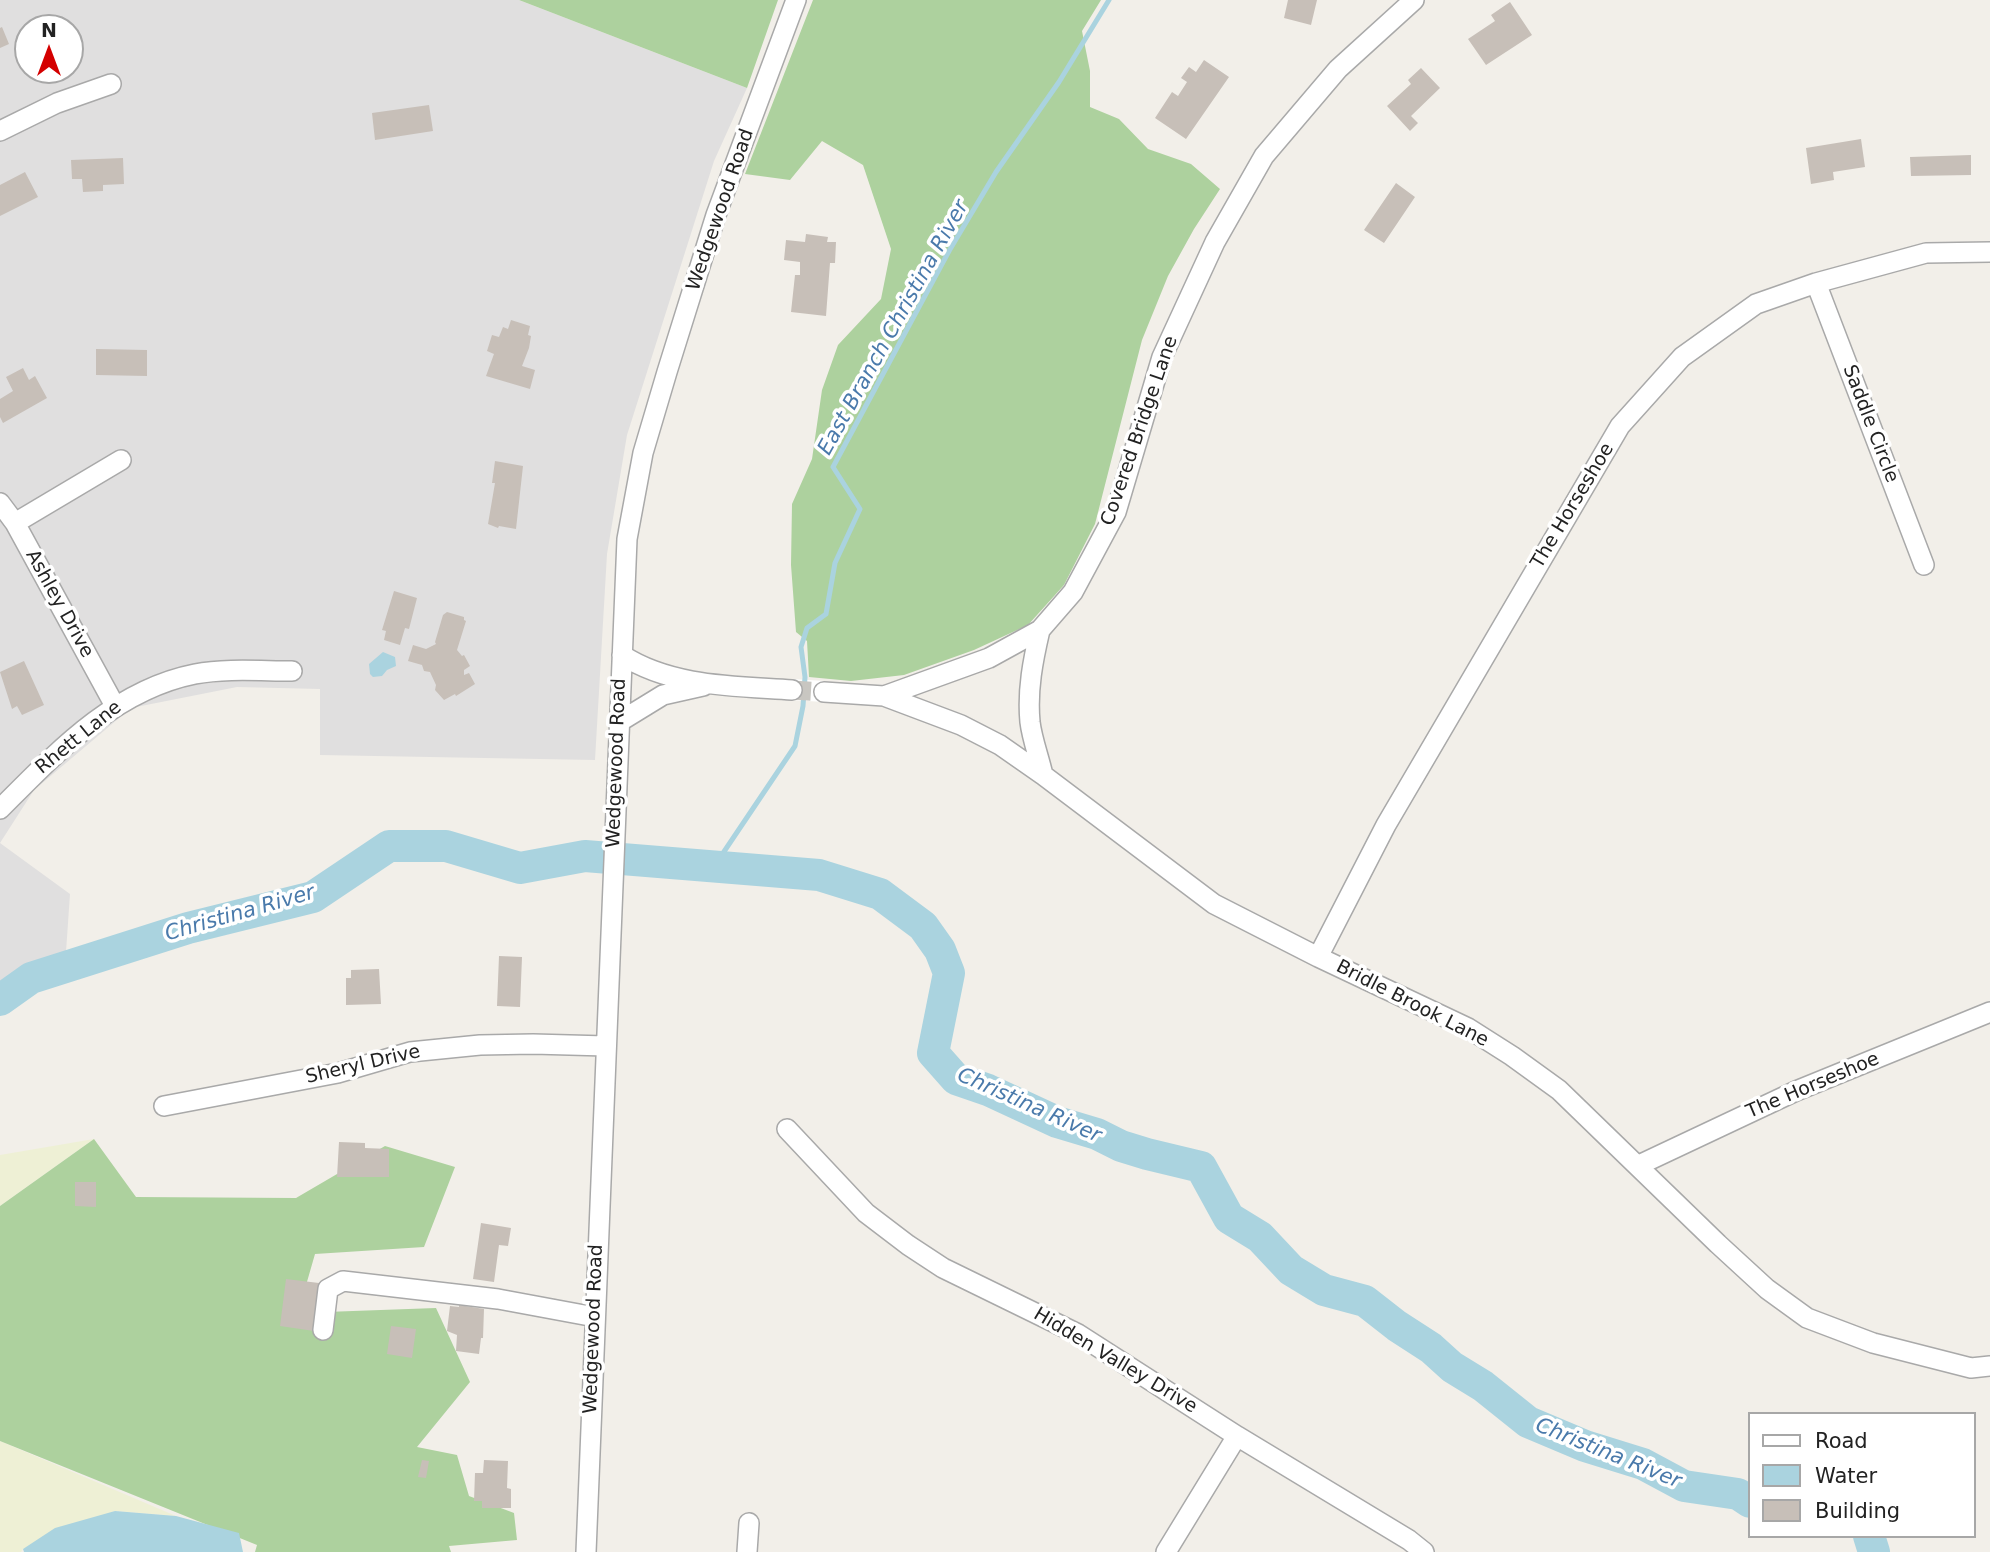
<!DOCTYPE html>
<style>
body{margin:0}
#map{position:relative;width:1990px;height:1552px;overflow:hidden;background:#f2efe9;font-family:"DejaVu Sans",sans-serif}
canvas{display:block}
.legend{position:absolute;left:1748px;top:1412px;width:228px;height:126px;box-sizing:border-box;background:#fff;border:2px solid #a7a7a7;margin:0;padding:9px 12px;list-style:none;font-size:21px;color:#222}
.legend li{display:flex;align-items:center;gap:14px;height:35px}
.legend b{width:35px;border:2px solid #a7a7a7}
.north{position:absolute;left:14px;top:14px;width:70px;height:70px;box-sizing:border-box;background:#fff;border:2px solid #a7a7a7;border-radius:50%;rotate:0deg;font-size:19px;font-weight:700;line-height:28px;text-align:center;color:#222}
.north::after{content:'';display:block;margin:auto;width:24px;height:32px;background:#d40000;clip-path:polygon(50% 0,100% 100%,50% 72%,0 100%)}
</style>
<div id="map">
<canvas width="1990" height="1552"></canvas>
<ul class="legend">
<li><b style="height:9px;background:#fff"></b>Road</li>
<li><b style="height:19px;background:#aad3df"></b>Water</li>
<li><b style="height:19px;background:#c7bfb8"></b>Building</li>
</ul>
<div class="north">N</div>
</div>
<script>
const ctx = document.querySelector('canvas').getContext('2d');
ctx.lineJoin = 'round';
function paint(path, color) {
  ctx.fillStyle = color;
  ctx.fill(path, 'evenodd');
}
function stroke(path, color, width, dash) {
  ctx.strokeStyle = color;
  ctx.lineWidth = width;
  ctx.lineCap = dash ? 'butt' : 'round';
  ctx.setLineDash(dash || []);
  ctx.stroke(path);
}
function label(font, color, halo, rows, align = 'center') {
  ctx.font = font + ' "DejaVu Sans",sans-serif';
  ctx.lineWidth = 7;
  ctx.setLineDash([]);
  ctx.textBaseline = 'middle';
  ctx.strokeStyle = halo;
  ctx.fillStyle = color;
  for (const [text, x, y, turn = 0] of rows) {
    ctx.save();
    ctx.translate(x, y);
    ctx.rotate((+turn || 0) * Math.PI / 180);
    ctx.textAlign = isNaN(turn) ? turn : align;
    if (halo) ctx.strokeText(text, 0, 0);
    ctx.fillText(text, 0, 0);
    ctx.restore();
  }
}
const residential = new Path2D(`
 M0,0H519L747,88L714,161L627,435L607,554L595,760L320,755V689L237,687L131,708L34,790L0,843ZM28,28H70V70H28Z
 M0,843L70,894L66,952L0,984Z`);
const farmland = new Path2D(`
 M94,1139L0,1206V1155Z
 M0,1441L176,1516L115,1511L23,1549L21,1552H0Z`);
const forest = new Path2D(`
 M519,0H778L747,88Z
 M813,0H1101L1082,31L1090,71V107L1119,119L1148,149L1191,164L1220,189L1194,229L1168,276L1142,340L1095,524L1064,585L1028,625L974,650L904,675L851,681L809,677L807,641L796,632L791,565L792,504L812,459L822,390L838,345L881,299L891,249L863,165L822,141L790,180L745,174Z
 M94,1139L136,1197L296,1198L385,1146L455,1167L424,1247L315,1254L298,1313L436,1308L470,1382L417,1447L457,1455L469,1496L514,1513L517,1540L449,1546L451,1552H255L257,1545L0,1441V1206Z`);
const water = new Path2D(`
 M383,652L395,657L396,666L387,670L382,676L373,677L370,674L369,664Z
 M115,1511L176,1516L239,1533L243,1552H24L23,1549L55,1528Z`);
const pier = new Path2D(`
 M792,679L825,681L824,702L791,700Z`);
const stream = new Path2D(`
 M713,868L795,746L803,706L805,677L801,647L807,628L826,614L835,563L860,509L833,467L949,251L996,172L1059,82L1109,0`);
const river = new Path2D(`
 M0,1000L31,978L188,928L313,897L389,846H446L520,868L585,856L819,875L880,894L923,926L940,950L949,973L933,1053L956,1079L988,1090L1057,1122L1097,1134L1121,1146L1147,1154L1201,1167L1229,1218L1260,1237L1291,1270L1324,1290L1365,1301L1397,1326L1431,1348L1452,1367L1483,1386L1528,1422L1585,1446L1643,1464L1684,1486L1738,1494L1750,1502
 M1869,1536L1874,1552`);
const building = new Path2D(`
 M1288,0H1317L1311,25L1284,18Z
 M1510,2L1532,35L1486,65L1468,39L1495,21L1491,15Z
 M2,27L9,44L0,48V28Z
 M1204,60L1229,77L1186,139L1155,118L1172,92L1178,96L1187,82L1181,78L1189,67L1196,72Z
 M1421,68L1440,88L1411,116L1418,123L1410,131L1387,106L1411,84L1408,80Z
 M429,105L433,131L375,140L372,113Z
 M1861,139L1865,167L1833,172L1834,180L1811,184L1806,148Z
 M1971,155V175L1911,176L1910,157Z
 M123,158L124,184L103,185V191L83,192L82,179H72L71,160Z
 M25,172L38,197L0,216V185Z
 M1396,183L1415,197L1384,243L1364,230Z
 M806,234L828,237L827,242H836L835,263H830L826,316L791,312L795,275H800V262L784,260L786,240L805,242Z
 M511,320L530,326L528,335L531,336L529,348L522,366L535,370L530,389L486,376L494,354L487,351L492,335L499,337L503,327L508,329Z
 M96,349L147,350V376L96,375Z
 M23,368L29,380L35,376L47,398L3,423L0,417V399L13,391L6,377Z
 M495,461L523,466L516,529L499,526L498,528L488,524L495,483H492Z
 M394,591L417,598L409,629L405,628L400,645L384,640L386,631L382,630Z
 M447,612L464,617V620L466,621L457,650L462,656L464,655L470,666L464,670V675L469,673L475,684L456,696L455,694L444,700L435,690L436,685L430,672L424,671L422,665L408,661L413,645L426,649L436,644L435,642L443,615Z
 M24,661L44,705L22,715L17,706L12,709L0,672Z
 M499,956L522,957L520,1007L497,1006Z
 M379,969L381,1004L346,1005V978H351V970Z
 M339,1142L365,1143V1148L389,1149V1177H337Z
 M75,1182H96V1207L75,1206Z
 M481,1223L511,1228L508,1246L499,1245L494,1282L473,1279Z
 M286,1279L319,1283L314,1331L280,1326Z
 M459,1305L484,1309L483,1338H481L479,1354L456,1351L457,1335L447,1331L450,1306L459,1307Z
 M391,1326L416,1329L412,1358L387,1354Z
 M422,1460L429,1461L426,1478L418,1477Z
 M484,1460L508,1461L507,1488L511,1489V1508H482V1501H474L475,1473H483Z`);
const minorTunnel = new Path2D(`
 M792,690L824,692`);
const minor = new Path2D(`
 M0,131L57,103L111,84
 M1816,283L1924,565
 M0,503L15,523L115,706
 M15,523L121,460
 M1040,630C1033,660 1027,690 1030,722C1032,739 1039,757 1043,775
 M622,655C671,687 735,686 792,690
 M824,692L884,696L989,658L1040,630L1073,592L1116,512L1162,357L1215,242L1264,156L1338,69L1414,0
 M884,696L961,725L1000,745L1043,775L1214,904L1318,957L1468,1028L1512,1056L1559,1090L1718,1244L1767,1289L1807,1318L1873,1343L1971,1368L1990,1366
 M619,722L663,695L703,686
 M0,809C56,753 114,690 195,674C226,668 261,671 292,671
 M1318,957L1386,825L1620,426L1682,357L1756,304L1816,283L1926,253L1990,252
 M164,1106L338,1073L410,1052L480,1045L533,1044L606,1046
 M787,1129L866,1213L908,1245L943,1268L1078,1334L1237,1436L1409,1540L1424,1552
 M1639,1165L1796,1091L1990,1012
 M323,1330L328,1289L343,1281L498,1299L595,1317
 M586,1552L627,539L643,453L667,372L716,215L796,0
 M747,1552L749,1523
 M1166,1552L1237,1436`);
const streetNames = [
 ["Wedgewood Road",721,210,-71],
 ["Saddle Circle",1870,424,69],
 ["Covered Bridge Lane",1140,431,-71],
 ["The Horseshoe",1573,506,-59],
 ["Ashley Drive",59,604,61],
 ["Rhett Lane",79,738,-39],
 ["Wedgewood Road",617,763,-88],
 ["Bridle Brook Lane",1412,1004,27],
 ["Sheryl Drive",363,1065,-13],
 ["The Horseshoe",1813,1086,-23],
 ["Wedgewood Road",594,1329,-88],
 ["Hidden Valley Drive",1115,1361,31]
];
const waterNames = [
 ["East Branch Christina River",894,328,-61],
 ["Christina River",240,914,-16],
 ["Christina River",1029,1106,24],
 ["Christina River",1608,1454,22]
];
paint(residential, '#e0dfdf');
paint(farmland, '#eef0d5');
paint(forest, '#add19e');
paint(water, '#aad3df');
paint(pier, '#fff');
stroke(stream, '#aad3df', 5);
stroke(river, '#aad3df', 32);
paint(building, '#c7bfb8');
stroke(minorTunnel, '#c8c6c1', 19, [19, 10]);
stroke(minor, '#a9a9a9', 22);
stroke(minor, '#fff', 19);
label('19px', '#222', '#fff', streetNames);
label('italic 21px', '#4a7aab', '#fff', waterNames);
</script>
